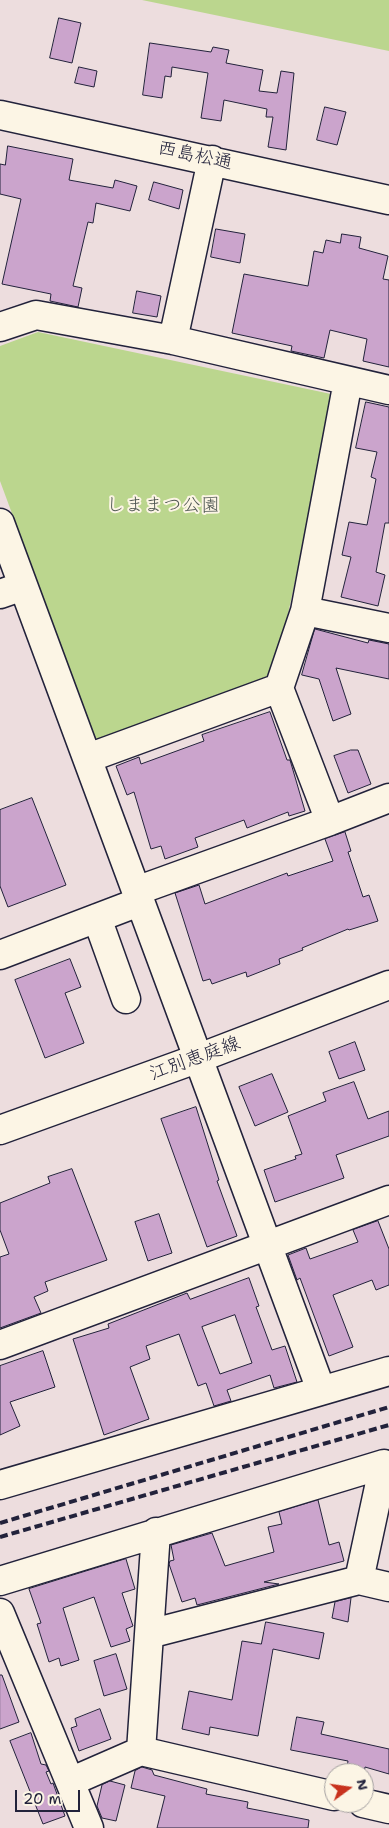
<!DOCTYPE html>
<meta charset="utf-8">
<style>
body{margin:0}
#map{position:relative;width:389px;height:1828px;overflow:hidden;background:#edddde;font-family:"Shantell Sans",sans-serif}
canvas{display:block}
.north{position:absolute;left:324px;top:1763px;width:50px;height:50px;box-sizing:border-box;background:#fcf5e5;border:1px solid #a5a1a1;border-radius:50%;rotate:76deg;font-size:14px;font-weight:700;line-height:20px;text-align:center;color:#22223b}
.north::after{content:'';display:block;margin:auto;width:18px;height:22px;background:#c8321e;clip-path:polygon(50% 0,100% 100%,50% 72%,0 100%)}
.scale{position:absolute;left:15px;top:1790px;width:65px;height:22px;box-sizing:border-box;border:2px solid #22223b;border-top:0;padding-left:6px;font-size:15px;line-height:18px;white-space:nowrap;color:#22223b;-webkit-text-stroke:4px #fcf5e5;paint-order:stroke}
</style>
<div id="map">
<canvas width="389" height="1828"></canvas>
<div class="north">N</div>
<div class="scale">20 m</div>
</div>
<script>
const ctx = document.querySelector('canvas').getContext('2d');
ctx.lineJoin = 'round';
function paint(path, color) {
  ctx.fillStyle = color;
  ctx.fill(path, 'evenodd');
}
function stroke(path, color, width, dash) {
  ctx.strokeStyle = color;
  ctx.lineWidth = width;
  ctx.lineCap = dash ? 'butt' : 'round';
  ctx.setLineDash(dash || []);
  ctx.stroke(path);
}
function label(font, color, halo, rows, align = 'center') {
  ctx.font = font + ' "Shantell Sans","Klee One",sans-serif';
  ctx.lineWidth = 4;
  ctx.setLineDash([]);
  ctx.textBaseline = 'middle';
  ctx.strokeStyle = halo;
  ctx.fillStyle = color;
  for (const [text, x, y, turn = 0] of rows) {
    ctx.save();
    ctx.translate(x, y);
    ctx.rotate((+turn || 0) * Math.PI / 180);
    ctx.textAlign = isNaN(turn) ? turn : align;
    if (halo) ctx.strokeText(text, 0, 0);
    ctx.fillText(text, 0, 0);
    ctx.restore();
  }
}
const green = new Path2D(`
 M142,0H389V51Z
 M38,332L331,394L333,405L277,665L265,680L105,742L95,738L0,481V346Z`);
const building = new Path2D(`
 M59,18L81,23L72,63L50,58Z
 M150,43L211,52L213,47L229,50L226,63L263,70L259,91L277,93L281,71L294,73L286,150L268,147L273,117H266L267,109L224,100L221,121L201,118L208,73L172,67L171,77L165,76L162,98L143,95Z
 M79,67L97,71L94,87L75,83Z
 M325,107L346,112L337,145L317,140Z
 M8,146L73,159L69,180L113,188L115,180L137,186L130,211L96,203L93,223L88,222L73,286L82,288L78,307L50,301L51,294L2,284L21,199L0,194V164L5,165Z
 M154,182L183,190L179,209L149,200Z
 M216,229L245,234L240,263L211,257Z
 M342,234L361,237L359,248L388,256L383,279L389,280V367L363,361L367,339L330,330L324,358L291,351L292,346L232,333L244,274L308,286L314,251L323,253L326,240L340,243Z
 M137,291L161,296L157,317L133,313Z
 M366,402L389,407V523H385L376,572L385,575L378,606L341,597L351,557L342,555L349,522L367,525L376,479L371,477L377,452L356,448Z
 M315,629L368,643L369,640L389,644V679L336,668L351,714L333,721L319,679L302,675Z
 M270,712L287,760H290L305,811L289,816L288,812L247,828L244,820L195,838L198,847L165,859L161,846L151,849L134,792L127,795L116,766L139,757L141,764L204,741L202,735Z
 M351,750H358L371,784L348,793L334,756Z
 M32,798L66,885L8,907L0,886V810Z
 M345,832L351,851L348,852L363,897L369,895L378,921L349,930L348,929L302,948L303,950L279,959L280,964L247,977L246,972L212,984L210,979L203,981L175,893L199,885L205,904L287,873L288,876L333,861L325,839Z
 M70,959L81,987L65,993L84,1043L45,1058L15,980Z
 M355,1042L365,1070L339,1079L329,1052Z
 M272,1074L288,1112L255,1126L239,1087Z
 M354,1082L368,1119L389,1111V1136L336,1155L344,1178L275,1202L264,1170L296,1159L295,1156L302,1154L288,1116L326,1101L323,1093Z
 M196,1107L219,1180L217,1181L237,1236L207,1247L161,1119Z
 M72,1169L107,1260L45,1282L48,1291L34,1297L41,1313L0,1328V1257L9,1254L0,1230V1203L50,1183L48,1177Z
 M159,1214L172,1253L148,1261L135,1222Z
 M378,1221L389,1249V1285L376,1290L372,1280L333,1295L353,1347L329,1356L300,1278L297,1280L288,1255L306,1248L310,1259L358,1242L353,1230Z
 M249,1278L259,1306L256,1307L272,1350L285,1346L297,1382L274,1388L270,1375L227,1390L231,1401L214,1406L206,1383L198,1386L179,1334L146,1346L150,1359L130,1367L149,1419L104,1435L73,1339L109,1328L108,1324L187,1293L190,1299ZM235,1315L252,1363L220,1374L202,1327Z
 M43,1351L55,1387L10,1402L20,1426L0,1435V1366Z
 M318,1500L329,1545L339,1542L344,1561L264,1582L279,1584L197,1605L195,1598L182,1602L169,1564L170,1561L174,1560L171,1545L212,1533L225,1566L274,1552L268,1527L282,1524L279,1512Z
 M126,1559L135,1589L122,1593L133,1626L126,1629L130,1641L111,1647L94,1597L63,1608L79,1660L61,1666L59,1658L49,1662L37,1624L41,1623L29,1589Z
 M351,1598L348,1622L332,1618L335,1602Z
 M266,1622L324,1633L319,1659L273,1649L258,1736L210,1727L209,1735L182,1729L189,1691L232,1700L242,1641L261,1644Z
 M116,1654L127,1689L104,1696L94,1661Z
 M0,1675H2L19,1722L0,1729Z
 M100,1709L111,1739L79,1751L71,1728L77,1726L75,1719Z
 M297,1717L324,1722L321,1734L389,1749V1774L365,1767L364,1773H346L348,1761L291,1750Z
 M31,1733L41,1764L46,1765L49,1771L46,1772L51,1784L53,1783L65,1816L43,1824L10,1741Z
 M142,1767L152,1770L154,1775L207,1789L206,1794L248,1802L247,1808L309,1820L308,1828H157L165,1796L131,1788L135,1771Z
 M110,1781L125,1785L116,1821L102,1818L97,1806L102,1785Z`);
const minor = new Path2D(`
 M0,115L389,200
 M0,327L36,315L173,340L389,390
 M173,340L212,160
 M0,523L321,1390
 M0,594L23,586
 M305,611L389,628
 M279,688L330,821
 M88,758L279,688L305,611L348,381
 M136,891L330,821L389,798
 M97,918L126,999
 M0,955L139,902
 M0,1345L389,1200
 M0,1485L389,1371
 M0,1581L384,1464L359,1580
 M0,1613L89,1828
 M149,1634L359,1580L389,1587
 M141,1751L156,1532
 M70,1782L141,1751L334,1796
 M363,1803L389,1809`);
const major = new Path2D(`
 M0,1130L199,1058L389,985`);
const rail = new Path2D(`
 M0,1523L389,1407
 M0,1537L389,1425`);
const streetNames = [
 ["西島松通",195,156,12],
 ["江別恵庭線",195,1059,-20]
];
const parkNames = [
 ["しままつ公園",163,506]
];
paint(green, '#bbd68e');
paint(building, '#cba4cc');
stroke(building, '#22223b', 1);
stroke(minor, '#22223b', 31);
stroke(major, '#22223b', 31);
stroke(minor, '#fcf5e5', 28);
stroke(major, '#fcf5e5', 28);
stroke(rail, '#22223b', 4, [8, 4]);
label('19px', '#22223b', '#fcf5e5', streetNames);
label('19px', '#505854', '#fcf5e5', parkNames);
</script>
